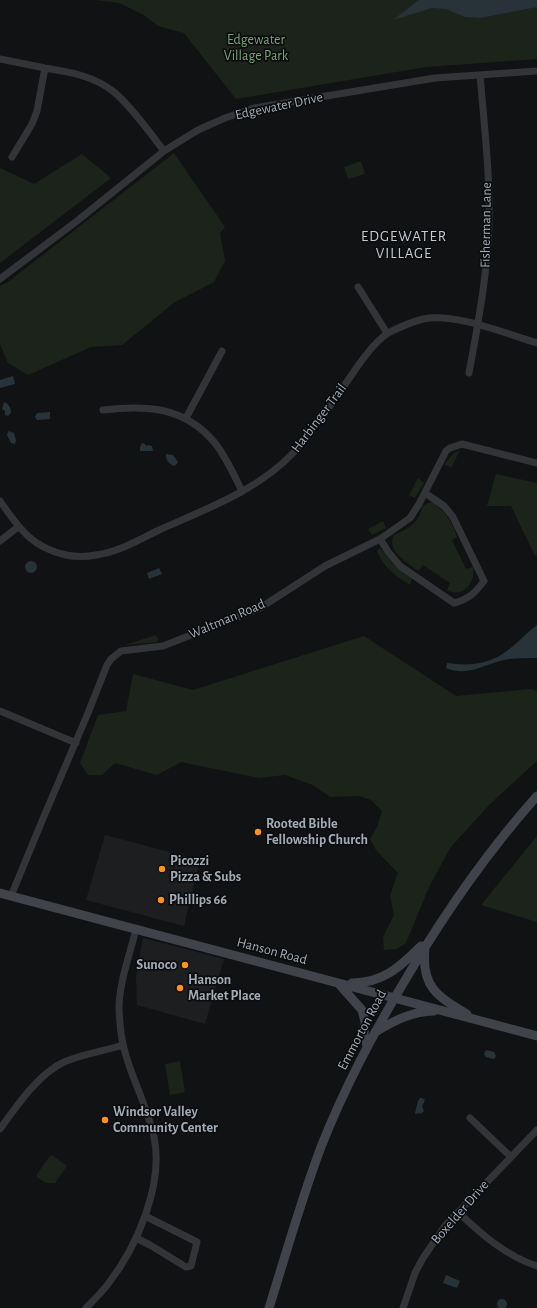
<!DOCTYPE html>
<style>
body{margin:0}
canvas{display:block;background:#111213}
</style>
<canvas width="537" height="1308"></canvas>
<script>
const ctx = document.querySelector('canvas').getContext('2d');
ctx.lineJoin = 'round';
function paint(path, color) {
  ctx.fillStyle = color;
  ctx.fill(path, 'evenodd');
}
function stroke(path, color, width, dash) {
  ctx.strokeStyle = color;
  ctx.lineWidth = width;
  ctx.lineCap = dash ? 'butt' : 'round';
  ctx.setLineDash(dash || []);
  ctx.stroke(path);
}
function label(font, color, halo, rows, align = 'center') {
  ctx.font = font + ' "Alegreya Sans",sans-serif';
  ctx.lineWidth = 3.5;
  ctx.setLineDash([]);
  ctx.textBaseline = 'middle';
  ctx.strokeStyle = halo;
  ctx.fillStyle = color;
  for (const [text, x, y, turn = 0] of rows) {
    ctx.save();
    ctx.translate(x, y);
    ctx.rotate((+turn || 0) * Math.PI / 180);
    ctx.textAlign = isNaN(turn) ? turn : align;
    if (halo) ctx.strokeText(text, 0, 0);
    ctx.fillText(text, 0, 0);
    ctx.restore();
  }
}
const built = new Path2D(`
 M105,835L200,860L184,926L86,900Z
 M143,938L224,959L205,1024L137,1005L136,977Z`);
const green = new Path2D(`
 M96,0H537V59L426,67L236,99L184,33L158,26L144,15L119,3Z
 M174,153L225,227L220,233L225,261L214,282L175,302L122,345L91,347L28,375L8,363L0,344V286L8,282Z
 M82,154L111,178L0,263V168L34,184Z
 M361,161L365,174L348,179L344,167Z
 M460,450L451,468L446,465L445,463L453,454Z
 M496,474L537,483V555L535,556L511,506H487Z
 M418,478L424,483L415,498L409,495Z
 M433,502C445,511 453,523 457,537L452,540L466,569L473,567C476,583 463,599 447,590L450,583L423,565L419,570H417C406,562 386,550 394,535C408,529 419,523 422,507L428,503Z
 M383,521L386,528L372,535L368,529Z
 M380,548L393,564L412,579L410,585C396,576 383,567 377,551Z
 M156,635L158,639L157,642L125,645Z
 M364,636L456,696L531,689L537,691V761L490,804L450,848L429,887L406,943L397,949L384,950L383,937L394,915L390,895L398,873L376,850L370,839L377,827L382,811L371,800L359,796L330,797L313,785L285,775L259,778L181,762L157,775L115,763L102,775H88L80,763L98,715L126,711L133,674L193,690Z
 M537,836V922L481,905Z
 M180,1061L185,1092L170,1095L165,1064Z
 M52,1155L67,1166L55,1183H46L37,1177V1174L50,1156Z`);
const water = new Path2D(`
 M419,0H537V7L480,18L465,17L446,9L432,8L393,20Z
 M13,376L15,384L0,388V380Z
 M4,402C9,404 11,408 11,413L8,416L5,415V411L2,409Z
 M50,412V419L37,420L35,417L37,413Z
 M9,431L14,433L16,440L15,444L11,443L7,435L8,432Z
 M142,443L145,444L146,446L148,445L152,446L153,451H140V447Z
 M166,454L173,455L178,462L177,464L174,466C169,464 165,459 166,454Z
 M25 567a6 6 0 1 1 12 0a6 6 0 1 1-12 0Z
 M159,568L162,574L149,579L147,573Z
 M537,625V658C528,658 518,658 509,659C486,662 470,678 446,668L447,663C467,666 487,665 504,653C516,645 525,634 537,625Z
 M486,1050L494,1052L496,1056L494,1059L486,1057L484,1054Z
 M420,1098H422L425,1100L422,1106L424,1111L422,1113L416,1114L415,1113L418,1101Z
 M446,1275L460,1281L457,1288L443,1283Z
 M497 1304a5 5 0 1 1 10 0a5 5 0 1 1-10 0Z`);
const street = new Path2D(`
 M0,59C15,62 30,65 45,68C70,72 94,76 114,92C133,108 149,132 164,151
 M12,157L32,124L37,111L45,68
 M0,279L77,221L164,151L198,130L225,118L254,108L435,78L537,71
 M358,287L387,333
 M469,373C476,334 484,295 487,255C493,196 485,135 480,75
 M103,410C146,405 184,406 215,443C226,457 234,475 242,491
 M186,418L222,351
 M0,501C19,528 31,547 66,555C76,557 86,557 96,555C118,552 139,540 159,530C206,509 259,490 294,452C316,428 334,400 353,373C361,361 377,339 390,332C400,327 412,322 423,319C453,312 507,334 537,343
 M380,539L389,553L400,566L454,603C469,599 475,593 484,581L453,517L444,506L425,493
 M0,541L18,527
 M0,711L76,743
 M11,896L42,821L88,713L107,665L111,659L121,651L163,646L260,608L325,566L380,539L410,518L419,504L446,451L450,448L462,444L537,463
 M470,1118L511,1157
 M0,1129C17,1106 38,1074 64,1062C82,1054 104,1051 123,1045
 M458,1212C481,1234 506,1256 537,1266
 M136,1238L150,1245L186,1267L191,1266L197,1242L145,1216
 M86,1308C94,1300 102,1292 108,1284C137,1247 164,1184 154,1137C146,1101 126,1069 121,1033C120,1024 119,1015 119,1006C120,980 130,954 136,929
 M403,1308L415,1273L423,1258L445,1226L537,1130`);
const secondary = new Path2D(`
 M0,893L537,1036
 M425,948C421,987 437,996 467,1014
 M352,983C383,983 400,967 421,946
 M339,984L362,1010L365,1022L364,1035L367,1046
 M375,1032C394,1021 412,1011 434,1011
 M269,1308C286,1254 301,1200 321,1147C345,1086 376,1028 410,972C447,910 489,850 537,796`);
const markers = [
 [258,832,4,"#ff921d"],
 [162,869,4,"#ff921d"],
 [161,900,4,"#ff921d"],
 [185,965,4,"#ff921d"],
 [180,988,4,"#ff921d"],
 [105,1120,4,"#ff921d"]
];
const parkNames = [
 ["Edgewater",256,40],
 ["Village Park",256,56]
];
const streetNames = [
 ["Edgewater Drive",279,106,-12],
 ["Fisherman Lane",486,225,-89],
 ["Harbinger Trail",319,418,-53],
 ["Waltman Road",227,619,-23],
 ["Hanson Road",272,951,15],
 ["Emmorton Road",362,1030,-62],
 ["Boxelder Drive",460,1212,-49]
];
const poiNames = [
 ["Rooted Bible",266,824],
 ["Fellowship Church",266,840],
 ["Picozzi",170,861],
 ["Pizza & Subs",170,877],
 ["Phillips 66",169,900],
 ["Sunoco",177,965,"right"],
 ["Hanson",188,980],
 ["Market Place",188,996],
 ["Windsor Valley",113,1112],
 ["Community Center",113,1128]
];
const neighbourhoodNames = [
 ["EDGEWATER",404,236],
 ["VILLAGE",404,253]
];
paint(built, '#1d1e20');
paint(green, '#1b231b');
paint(water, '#273338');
stroke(street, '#323438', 7);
stroke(secondary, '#404349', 9);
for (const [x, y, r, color] of markers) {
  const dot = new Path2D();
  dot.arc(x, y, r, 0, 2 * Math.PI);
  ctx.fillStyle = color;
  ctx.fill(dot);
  stroke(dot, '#0c0d0e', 1.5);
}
label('14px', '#7aa276', '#0c0d0e', parkNames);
label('14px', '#a1aab5', '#0c0d0e', streetNames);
label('bold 14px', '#a1aab5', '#0c0d0e', poiNames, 'left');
ctx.letterSpacing = '1px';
label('15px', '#c3c9d1', '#0c0d0e', neighbourhoodNames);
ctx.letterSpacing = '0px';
</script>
